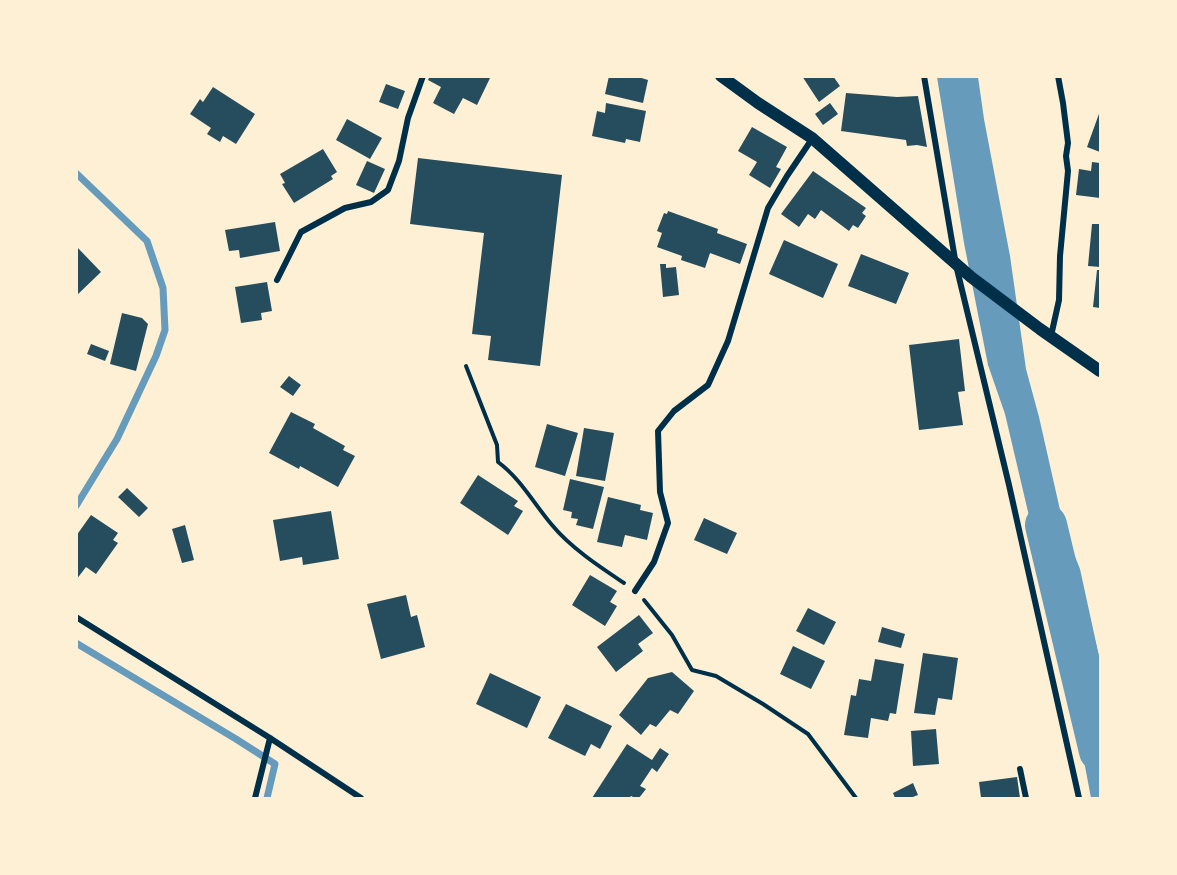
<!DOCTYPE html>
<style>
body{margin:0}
#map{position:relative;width:1177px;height:875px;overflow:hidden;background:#fdf0d5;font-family:Raleway,sans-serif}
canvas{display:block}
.frame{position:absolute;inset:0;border:78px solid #fdf0d5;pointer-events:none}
</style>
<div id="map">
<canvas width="1177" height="875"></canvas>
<div class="frame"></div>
</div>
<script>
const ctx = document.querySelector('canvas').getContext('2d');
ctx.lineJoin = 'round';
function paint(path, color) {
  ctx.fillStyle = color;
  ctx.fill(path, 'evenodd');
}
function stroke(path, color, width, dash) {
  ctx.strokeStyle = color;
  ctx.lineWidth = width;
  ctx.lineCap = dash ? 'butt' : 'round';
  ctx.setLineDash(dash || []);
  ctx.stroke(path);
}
const water = new Path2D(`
 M937,77H978L984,119L1010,256L1026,369L1039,417L1065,532L1080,569L1100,661V798H1091L1058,623L1068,608L1063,581L1052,580L1051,575L1041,567L1005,414L988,365L964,243Z`);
const stream = new Path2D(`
 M76,173L147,241L163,288L165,330L156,356L117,439L76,506
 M76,643L236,739L275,764L267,798`);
const river = new Path2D(`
 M1046,525L1100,751`);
const building = new Path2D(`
 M430,76H491L477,105L463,98L454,114L433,103L441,87L428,80Z
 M609,76H635L648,80L643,103L605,94Z
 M802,76H833L840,86L819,102Z
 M386,84L405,91L398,109L379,102Z
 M213,87L255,114L236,144L223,136L220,142L207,134L211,128L190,114L200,99L203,102Z
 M846,93L897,97L918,96L927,147L917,145L907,146L906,140L841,131Z
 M606,103L646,111L640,142L626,139L625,143L592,136L597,111L605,113Z
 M830,103L838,114L823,125L815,114Z
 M1100,111V152L1087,147Z
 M347,119L382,138L370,159L336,140Z
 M752,127L787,147L776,167L781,169L770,188L749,175L757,162L738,151Z
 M323,149L337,172L331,176L333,179L294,203L282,184L285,183L280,174Z
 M418,158L562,175L540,366L488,360L491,336L472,334L484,233L410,224Z
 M367,161L385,169L374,193L356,185Z
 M1092,162L1100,163V198L1076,195L1079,169L1091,171Z
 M813,171L866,208L862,213L866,216L858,228L853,225L849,231L821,210L815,219L808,214L799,227L781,214Z
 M668,211L718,229L717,233L747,244L740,264L710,253L705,268L681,260L682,256L657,247L662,233L657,231L664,213L667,214Z
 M275,222L280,251L240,258L239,250L229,251L225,230Z
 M1092,224H1100V267L1088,266Z
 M784,240L838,264L823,298L769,274Z
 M76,246L101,272L76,296Z
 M861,254L909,273L896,304L848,286Z
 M660,264H666V268L676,267L679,295L663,297Z
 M1097,270H1100V308L1093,307Z
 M267,282L272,311L261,313L262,320L241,323L235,287Z
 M122,313L142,318L148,324L136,371L110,364Z
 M959,339L965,391L958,392L963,425L919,430L909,345Z
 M91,344L109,351L105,361L87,354Z
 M289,376L301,385L293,396L280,387Z
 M291,412L315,424L313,428L345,446L343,450L355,456L338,487L300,466L299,469L269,453Z
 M547,424L578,433L565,476L535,467Z
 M584,428L614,433L605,481L576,476Z
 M478,475L518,501L514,506L523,511L508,535L460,503Z
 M570,479L604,487L593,529L576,525L578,519L571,518L572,512L563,510Z
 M127,488L148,508L139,517L118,497Z
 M608,497L641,505L640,510L653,513L647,540L625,535L622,547L597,542Z
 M331,511L339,559L303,565L302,557L280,561L273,520Z
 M91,515L118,533L113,540L118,543L96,574L86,567L76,580V536Z
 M704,518L737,533L727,554L694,540Z
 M185,525L194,560L182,563L172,529Z
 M590,575L617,591L610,602L617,606L605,626L572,605Z
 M406,595L411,617L417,615L425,647L381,659L367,604Z
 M808,608L836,622L824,645L796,631Z
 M639,615L653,633L638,644L643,651L616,672L597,647Z
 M882,627L905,634L901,648L878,642Z
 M793,646L825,661L811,689L780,674Z
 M923,653L958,658L952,700L938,698L935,715L914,713Z
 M875,659L904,664L896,714L890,713L888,721L871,718L868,738L844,735L851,695L856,696L859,679L871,681Z
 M672,672L694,691L678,714L670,710L656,727L650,724L641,735L619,715L648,678Z
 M490,673L541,697L527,728L476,704Z
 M566,704L612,726L600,749L591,744L585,756L548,738Z
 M936,729L939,764L913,766L911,731Z
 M627,744L652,760L660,748L669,754L657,772L652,768L640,786L646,789L639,798H635L631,796L629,798H592Z
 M1017,777L1020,798H981L979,782Z
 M913,783L918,795L910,798H895L893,793Z`);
const path = new Path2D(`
 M466,366L497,445L498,462C521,479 534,504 552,525C571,548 600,567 624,583
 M644,600L672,635L692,670L716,676L763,704L808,734L856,798`);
const minor = new Path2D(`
 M924,76L956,265L1009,485L1079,798
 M277,280L301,232L345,208L371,202L388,190L399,161L408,118L423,76
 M1051,336L1059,300L1060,256L1068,171L1066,156L1068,143L1063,103L1058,76
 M635,591L654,562L668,523L660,492L658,431L674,411L708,385L728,341L768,208L787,176L812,139
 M76,617L270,738L361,798
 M1020,769L1026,798
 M255,798L270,738`);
const secondary = new Path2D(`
 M721,76L758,103L812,138L971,277L1040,329L1100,371`);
paint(water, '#669bbc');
stroke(stream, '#669bbc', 7);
stroke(river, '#669bbc', 42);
paint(building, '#264d5e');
stroke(path, '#003049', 4);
stroke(minor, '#003049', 6);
stroke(secondary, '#003049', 12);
</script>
